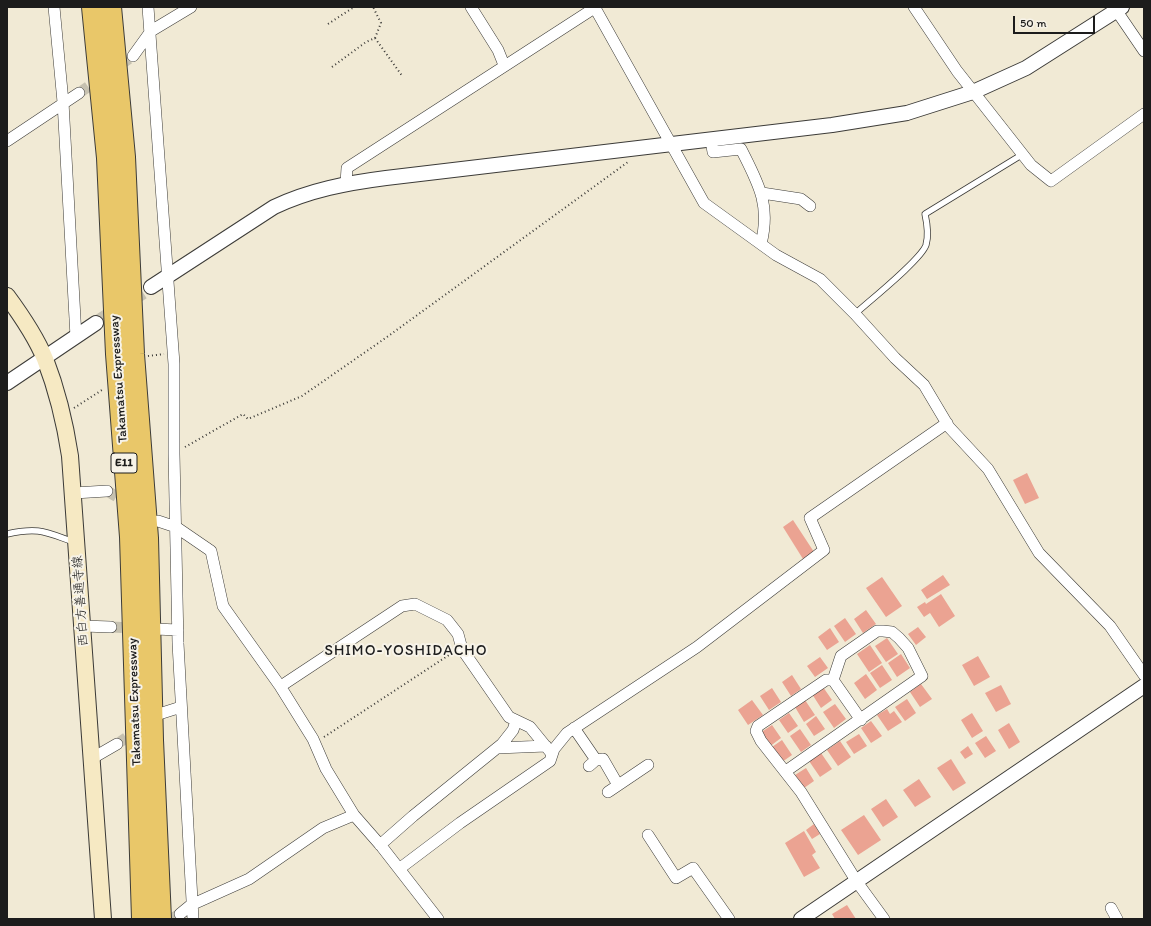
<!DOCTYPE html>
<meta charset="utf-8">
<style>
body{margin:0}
#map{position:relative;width:1151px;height:926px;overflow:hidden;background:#f1ead5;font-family:Itim,sans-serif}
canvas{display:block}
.frame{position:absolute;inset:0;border:8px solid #1c1c1c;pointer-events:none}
.scale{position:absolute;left:1013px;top:16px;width:82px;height:18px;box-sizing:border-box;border:2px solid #1c1c1c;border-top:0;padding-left:5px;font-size:12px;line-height:14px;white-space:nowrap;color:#1c1c1c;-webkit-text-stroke:3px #f7f3e8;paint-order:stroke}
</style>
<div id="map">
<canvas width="1151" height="926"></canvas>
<div class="frame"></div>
<div class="scale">50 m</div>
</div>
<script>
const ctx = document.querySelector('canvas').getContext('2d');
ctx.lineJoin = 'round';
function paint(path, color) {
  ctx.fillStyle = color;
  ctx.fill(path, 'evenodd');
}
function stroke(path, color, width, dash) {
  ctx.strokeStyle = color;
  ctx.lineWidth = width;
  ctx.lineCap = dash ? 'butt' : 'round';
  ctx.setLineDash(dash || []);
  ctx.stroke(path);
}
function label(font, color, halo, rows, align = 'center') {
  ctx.font = font + ' Itim,"Klee One",sans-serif';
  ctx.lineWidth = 4;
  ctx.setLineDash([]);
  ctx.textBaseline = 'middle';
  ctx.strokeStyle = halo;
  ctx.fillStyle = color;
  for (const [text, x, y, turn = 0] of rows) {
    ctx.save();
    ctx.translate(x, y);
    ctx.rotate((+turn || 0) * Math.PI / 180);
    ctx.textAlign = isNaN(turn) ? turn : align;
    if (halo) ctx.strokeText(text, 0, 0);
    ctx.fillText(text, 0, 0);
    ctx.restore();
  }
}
const building = new Path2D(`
 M1027,473L1039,498L1025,504L1013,480Z
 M793,520L814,552L803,559L783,527Z
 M943,575L950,585L927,599L921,590Z
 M882,577L902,606L886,617L866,588Z
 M941,594L955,616L939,627L930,613L924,617L917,607L925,602L926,604Z
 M866,610L876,624L863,633L854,619Z
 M845,618L856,634L845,642L834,626Z
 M918,627L926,637L916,645L908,634Z
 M830,628L839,642L827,650L818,637Z
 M887,638L898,654L886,662L875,646Z
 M870,645L882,663L869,672L857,654Z
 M901,654L910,668L897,677L888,663Z
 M978,656L990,677L974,686L962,665Z
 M820,657L828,668L815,677L807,666Z
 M882,665L892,680L880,688L870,673Z
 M866,674L877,690L865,699L854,683Z
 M792,675L801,689L791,696L782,682Z
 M921,684L932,699L920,707L910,692Z
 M1001,685L1011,704L996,712L985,693Z
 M823,687L832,700L821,708L812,694Z
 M772,688L781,702L769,710L760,696Z
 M907,699L916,713L905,721L895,707Z
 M752,700L763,715L748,725L738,710Z
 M805,700L815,715L804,722L795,707Z
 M835,704L846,719L834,728L823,712Z
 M887,709L890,714L894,711L902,722L888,731L877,715Z
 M789,713L798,726L788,733L779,720Z
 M972,713L983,731L972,738L961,720Z
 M816,716L825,729L814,736L806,724Z
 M871,721L882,736L871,743L861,728Z
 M1009,723L1020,742L1009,749L998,730Z
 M772,725L781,738L769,747L760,733Z
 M800,729L811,745L801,752L790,736Z
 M859,734L867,746L854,754L846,742Z
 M986,736L996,751L985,758L975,743Z
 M782,740L792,755L782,762L772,747Z
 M840,741L851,757L838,766L827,750Z
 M968,746L973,754L965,759L960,752Z
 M821,753L832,769L820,777L809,761Z
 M951,759L966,783L953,791L937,768Z
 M806,768L814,781L804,788L795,775Z
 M919,779L931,797L915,807L903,790Z
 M886,799L898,817L883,827L871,809Z
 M864,815L881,840L858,855L841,830Z
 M814,824L820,834L812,839L806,830Z
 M804,831L816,852L812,855L820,868L804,877L785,843Z
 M847,905L856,919H835L832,914Z`);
const minorTunnel = new Path2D(`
 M79,93L133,56
 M107,491L129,504
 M111,627L137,628
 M117,744L138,730
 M171,919L180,914`);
const tertiaryTunnel = new Path2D(`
 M96,323L151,287`);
const path = new Path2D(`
 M328,24L354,7
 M375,38L403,77
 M332,67L366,42L375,38L381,23L373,7
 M148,356L164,354
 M74,408L102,390
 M185,447L243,414L248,419L302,396L387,337L628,162
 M324,737L452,653`);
const service = new Path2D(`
 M855,314C869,301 921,260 926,245C929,235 927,223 925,214L1023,154
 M7,534C39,527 45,532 74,542`);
const minor = new Path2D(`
 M54,7L63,102L76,337
 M148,7L174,364V454L178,643L193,919
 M471,7L498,50L504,65
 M914,7L957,71L1031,165L1051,181L1144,114
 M1114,7L1144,51
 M595,8L704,203L776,255L820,279L855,314L895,358L924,385L949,427L988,469L1039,553L1110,626L1144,675
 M133,56L151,31L191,7
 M711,140L713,152L741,149C758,183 771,204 761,244
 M7,141L79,93
 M346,183L347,168L596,7
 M762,193L801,199L810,206
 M74,493L107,491
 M158,521L176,527L211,551L223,606L280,686L313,739L326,769L354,815L382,847L438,919
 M83,626L111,627
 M155,629L178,630
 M833,680L861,720
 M281,686L402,606L415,604L447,620L458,634L462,649L509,717L530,727L552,754
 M159,714L181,707
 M574,728L596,760
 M497,748L546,746
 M91,759L117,744
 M589,766L596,760L603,759L618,785
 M786,771L922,676L908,648L899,638L892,632L883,631H877L841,656L833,680H826L758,726L756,731L761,741L801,792L857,882L884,919
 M608,792L648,765
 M648,835L676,878L693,868L729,919
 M380,845L413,816L502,744L513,730L516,721
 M399,869L460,823L550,761L554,749L567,733L697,647L824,550L810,518L947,423
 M1111,908L1117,919
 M180,914L191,905L249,879L323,828L354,815`);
const tertiary = new Path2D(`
 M151,287L274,207C310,190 347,183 386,178L832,125L907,113L973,92L1026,68L1122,7
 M7,383L96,323
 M801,919L1144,686`);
const secondary = new Path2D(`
 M7,296C21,315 36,337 45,359C57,390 65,423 70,456L103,919`);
const motorway = new Path2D(`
 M92,7L107,158L116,354L130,537L142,919
 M111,7L125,157L134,354L148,538L153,740L161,919`);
const shields = [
 [124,463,26]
];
const shieldNames = [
 ["E11",124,463]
];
const streetNames = [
 ["Takamatsu Expressway",119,379,-94],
 ["西白方善通寺線",81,601,-94],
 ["Takamatsu Expressway",135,702,-92]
];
const quarterNames = [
 ["SHIMO-YOSHIDACHO",406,651]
];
paint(building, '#eba392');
stroke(minorTunnel, '#c6c1b0', 11, [11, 5.5]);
stroke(tertiaryTunnel, '#c6c1b0', 14, [14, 7]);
stroke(service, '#3c3b38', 7);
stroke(minor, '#3c3b38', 12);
stroke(tertiary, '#3c3b38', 16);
stroke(secondary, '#3c3b38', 18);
stroke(motorway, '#3c3b38', 22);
stroke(path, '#3c3b38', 2, [1, 3]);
stroke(service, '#fff', 5.5);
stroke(minor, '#fff', 11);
stroke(tertiary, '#fff', 14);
stroke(secondary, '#f6e9c3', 16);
stroke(motorway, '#e9c769', 20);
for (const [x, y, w] of shields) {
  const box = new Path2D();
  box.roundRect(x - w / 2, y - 10, w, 20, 3);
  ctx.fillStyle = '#f7f3e8';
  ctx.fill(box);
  stroke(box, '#1c1c1c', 1);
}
label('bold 12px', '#1c1c1c', null, shieldNames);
label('13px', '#1c1c1c', '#f7f3e8', streetNames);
ctx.letterSpacing = '1px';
label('15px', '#1c1c1c', '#f7f3e8', quarterNames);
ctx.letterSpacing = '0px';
</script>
